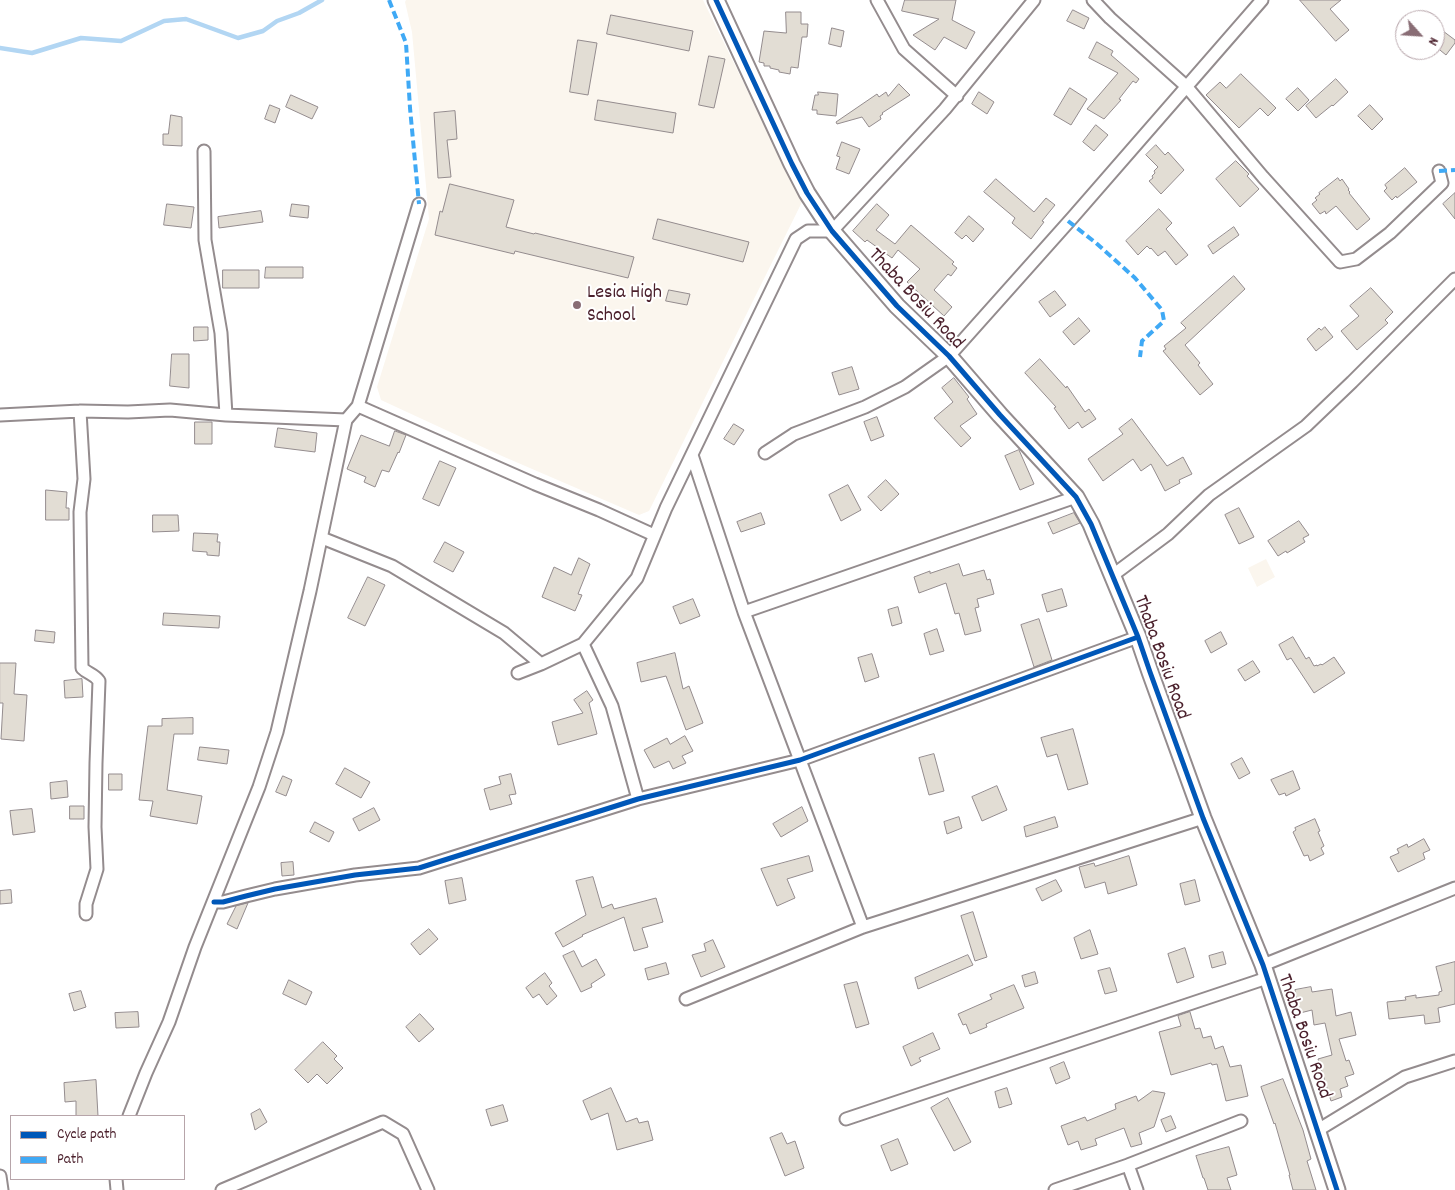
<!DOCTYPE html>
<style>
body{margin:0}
#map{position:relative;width:1455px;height:1190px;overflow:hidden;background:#fff;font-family:Dekko,sans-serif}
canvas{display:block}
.legend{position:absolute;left:10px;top:1115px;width:175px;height:65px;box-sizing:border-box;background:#fff;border:1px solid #b7a5aa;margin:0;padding:6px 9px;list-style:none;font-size:15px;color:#4a1f2b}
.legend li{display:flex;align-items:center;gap:10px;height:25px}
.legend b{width:25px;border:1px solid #b7a5aa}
.north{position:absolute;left:1395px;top:10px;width:50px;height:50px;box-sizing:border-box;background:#fff;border:1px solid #b7a5aa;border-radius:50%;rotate:116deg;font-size:14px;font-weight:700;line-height:20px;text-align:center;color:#4a1f2b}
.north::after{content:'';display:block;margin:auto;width:18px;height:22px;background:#896d75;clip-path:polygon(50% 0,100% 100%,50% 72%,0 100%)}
</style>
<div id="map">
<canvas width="1455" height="1190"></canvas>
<ul class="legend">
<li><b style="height:6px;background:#0057b8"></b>Cycle path</li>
<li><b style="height:6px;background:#3fa9f5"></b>Path</li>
</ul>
<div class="north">N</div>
</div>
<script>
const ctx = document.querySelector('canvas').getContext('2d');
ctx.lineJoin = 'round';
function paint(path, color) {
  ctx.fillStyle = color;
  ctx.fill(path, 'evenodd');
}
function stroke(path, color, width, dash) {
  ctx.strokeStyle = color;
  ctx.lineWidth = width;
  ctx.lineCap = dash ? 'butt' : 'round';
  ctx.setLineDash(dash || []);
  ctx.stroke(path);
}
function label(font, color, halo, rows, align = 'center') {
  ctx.font = font + ' Dekko,sans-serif';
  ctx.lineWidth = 4;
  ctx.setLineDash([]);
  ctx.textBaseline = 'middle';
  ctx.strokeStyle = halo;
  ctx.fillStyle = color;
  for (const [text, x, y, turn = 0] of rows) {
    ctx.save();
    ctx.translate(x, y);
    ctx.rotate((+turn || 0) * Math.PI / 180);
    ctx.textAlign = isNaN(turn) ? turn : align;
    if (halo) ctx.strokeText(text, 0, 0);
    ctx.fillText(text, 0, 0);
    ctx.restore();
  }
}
const built = new Path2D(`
 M406,0H703L802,202L649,511L639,515L502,456L381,400L377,387L429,219L412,32L405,2Z
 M1266,559L1275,577L1257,587L1248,568Z`);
const stream = new Path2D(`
 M0,48L32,53L81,38L121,41L164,21L186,19L238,38L263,31L277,21L299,13L322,0`);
const building = new Path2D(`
 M905,0H956L952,20L975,32L966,49L944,37L935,50L913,35L939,19L902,11Z
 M1300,0H1341L1330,9L1349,30L1336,41Z
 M1073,10L1089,18L1084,29L1067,21Z
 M786,12H801V24H808L807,37H802L798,68L791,67L790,74L779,72V70L770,68V66H764V63L759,62L764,31L786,33Z
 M611,15L693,31L689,51L607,34Z
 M832,28L844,31L841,47L829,44Z
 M1443,31L1455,40V43L1446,55L1435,46V41Z
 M578,40L597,43L588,95L570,92Z
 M1097,42L1113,51L1111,55L1139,79L1136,83L1133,81L1119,99L1121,100L1104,119L1087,109L1118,73L1089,58Z
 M709,56L725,59L714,108L699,105Z
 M1241,74L1276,108L1268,116L1260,108L1239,128L1206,95L1220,82L1226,88Z
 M1336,79L1348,92L1333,106L1332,105L1316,118L1306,106Z
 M899,84L910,95L882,113L883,114L880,116L881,119L869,127L862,117L837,124L836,122L877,94L879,97L886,92L888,96Z
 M1070,88L1087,99L1071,125L1054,115Z
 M1298,88L1309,100L1298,111L1286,99Z
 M818,92L838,94L836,116L817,114V110H812L815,95H818Z
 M979,92L994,102L987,114L972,104Z
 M291,95L318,107L312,119L286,107Z
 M598,100L676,113L673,133L595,120Z
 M270,105L280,109L275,123L265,119Z
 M1370,105L1383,119L1372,130L1358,116Z
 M455,111L457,139L447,140L451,177L438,178L434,113Z
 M171,115L182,117V146L163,145V134H168Z
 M1096,125L1108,135L1094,151L1083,142Z
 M842,142L860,149L849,174L836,169L840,157L837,156Z
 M1156,145L1165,155L1168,152L1184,170L1161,194L1149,181L1153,178L1152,176L1155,173L1154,171L1158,167L1146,155Z
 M1236,161L1249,174L1247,176L1259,189L1240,207L1216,179Z
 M1405,168L1417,182L1397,198L1396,196L1392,200L1384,191L1387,188L1385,185Z
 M1338,178L1340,181L1342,179L1349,189L1348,190L1350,192L1349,193L1370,219L1357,230L1336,206L1326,214L1325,211L1320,214L1312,204L1317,200L1315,198L1320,194L1319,193Z
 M996,179L1034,212L1046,198L1055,205L1042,221L1044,222L1031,239L1012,223L1015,218L984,192Z
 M450,184L514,200L506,227L534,234L535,233L634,257L628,278L515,251L514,254L435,235L440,211L442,212Z
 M1455,193V219L1443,204Z
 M167,204L194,207L191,228L164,225Z
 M292,204L309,206L308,218L290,216Z
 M877,204L889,215L876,230L895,244L911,225L954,262L952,264L957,268L951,276L948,274L934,290L952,307L944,316L907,282L920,269L898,250L892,258L867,240L865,242L853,231Z
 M1159,209L1172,223L1166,229L1188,255L1176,265L1165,251L1158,256L1151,248L1150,249L1147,246L1138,255L1126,241Z
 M261,211L263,222L219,228L218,217Z
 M969,216L984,229L973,242L966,235L962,239L955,233Z
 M658,219L749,242L743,262L653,239Z
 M1234,227L1239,235L1213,254L1208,246Z
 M266,267H303V278H265Z
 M223,270H259V288H223Z
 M1234,276L1245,289L1185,345L1200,363L1198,365L1213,384L1200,395L1163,351L1166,349L1164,346L1186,328L1181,323Z
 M1371,288L1393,312L1385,320L1388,323L1357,350L1341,331L1359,316L1350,306Z
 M669,290L690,294L687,305L666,301Z
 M1055,291L1066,305L1050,317L1039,302Z
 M1079,318L1090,331L1074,345L1063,332Z
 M194,327H208V340L194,341Z
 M1325,327L1333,337L1316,351L1307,339L1319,328L1321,330Z
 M172,354H189V388L170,386Z
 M1040,359L1066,388L1067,386L1085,412L1089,409L1096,419L1082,428L1078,422L1069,429L1054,408L1056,407L1025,373Z
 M852,367L859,389L839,395L832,373Z
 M954,378L969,397L967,399L977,414L960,426L971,438L961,447L934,418L953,402L942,388Z
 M877,417L884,436L871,441L864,422Z
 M1132,419L1167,466L1183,457L1192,474L1179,480L1180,483L1165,491L1151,464L1141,471L1133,459L1103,481L1088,459L1123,434L1119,429Z
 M195,422H212V444H195Z
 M734,424L744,430L734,445L724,439Z
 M278,428L317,433L315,452L275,447Z
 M395,431L406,435L399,453L398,452L389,472L382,470L375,487L364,482L366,477L347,469L361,435L389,446Z
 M1019,450L1034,484L1020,490L1005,456Z
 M440,461L456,468L439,506L423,499Z
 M886,480L899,494L881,511L868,497Z
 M848,485L861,510L841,521L829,495Z
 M46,490L67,492L66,508H69V520H46Z
 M1239,508L1254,537L1239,544L1225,515Z
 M761,513L765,524L741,532L737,522Z
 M1074,513L1080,523L1053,534L1048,523Z
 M153,515H178L179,531L153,532Z
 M1299,521L1309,535L1303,538L1305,542L1287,553L1286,551L1278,556L1268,541Z
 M194,533L218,534L217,542H220L219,556L207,555V552L193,551Z
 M445,542L464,552L453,572L434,562Z
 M579,558L590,564L578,594L582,595L575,611L542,597L554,567L571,575Z
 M959,564L963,576L984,570L987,580L990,579L994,594L977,599L979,607L975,608L981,631L965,635L959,613L955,614L946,583L919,593L914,577L930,571V573Z
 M368,577L385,585L365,626L348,618Z
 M1062,589L1067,606L1047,612L1042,595Z
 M693,599L700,616L680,624L673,607Z
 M898,607L902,623L892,626L888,610Z
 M164,613L220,616L219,628L163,625Z
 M1039,619L1052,660L1034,667L1021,625Z
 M937,629L944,651L930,655L924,634Z
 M36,630L55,632L54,643L35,641Z
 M1221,632L1227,644L1211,653L1205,641Z
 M1293,637L1306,659L1309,657L1314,666L1317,665V666L1321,664L1322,665L1334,657L1345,673L1314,693L1291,658L1287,660L1279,645Z
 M675,653L683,689L689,686L703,723L686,730L666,676L641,682L637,663Z
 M872,654L879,677L865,682L858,658Z
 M1253,661L1260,672L1245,681L1238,670Z
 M0,663H16L14,694L27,695L24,741L1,739L3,703H0Z
 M82,679L83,697L65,698L64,681Z
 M587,691L593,700L589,703L597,734L558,745L552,722L583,713L574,700Z
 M193,718V734H174L167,790L202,796L197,824L150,816L153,801L139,800L148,726H162V719Z
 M1073,729L1088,784L1068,790L1057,754L1047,757L1041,738Z
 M685,736L693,751L682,756L686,763L673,769L669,761L654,768L644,750L667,738L670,744Z
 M200,747L229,750L227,764L198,760Z
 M934,754L944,791L929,795L919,758Z
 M1242,758L1250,773L1239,779L1231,764Z
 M345,768L370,782L361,798L336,784Z
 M1293,771L1300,789L1286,796L1285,793L1279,795L1271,780Z
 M109,774H122V790H109Z
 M511,774L516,794L509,795L512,804L490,810L484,789L501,784L499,777Z
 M283,776L292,780L286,796L276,792Z
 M67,781L68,797L51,799L50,783Z
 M997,786L1007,810L982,821L972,797Z
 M70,806H84V819H70Z
 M802,807L808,821L781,837L773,824Z
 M374,808L380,820L359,831L353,819Z
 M32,809L35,832L13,835L10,811Z
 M959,817L962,828L947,834L944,822Z
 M1055,817L1058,827L1026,837L1024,827Z
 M1315,819L1320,831L1318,832L1324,846L1321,848L1324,854L1310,861L1308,855L1304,856L1293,832L1296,830L1295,828Z
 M315,822L334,832L329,842L310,832Z
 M1424,839L1430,850L1423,853L1425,859L1398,872L1390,857L1399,853L1397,849L1407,844L1408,847Z
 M809,856L813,871L787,879L795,898L777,906L761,869Z
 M1129,856L1137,885L1108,894L1105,882L1085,888L1079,867L1094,863L1095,866Z
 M293,862L294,875L282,876L281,863Z
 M593,877L602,908L612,904L614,909L656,898L663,922L642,928L648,947L634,951L624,917L582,935L583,936L563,947L555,933L586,915L576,881Z
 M462,878L466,900L449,904L445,881Z
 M1056,880L1062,891L1042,901L1036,889Z
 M1195,880L1200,901L1185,905L1180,884Z
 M11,890L12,903L0,904V891Z
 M248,903L237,929L227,924L236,906Z
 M973,912L987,957L975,961L961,916Z
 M429,929L438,939L420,955L411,944Z
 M1090,930L1098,954L1081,959L1074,938Z
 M713,940L725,967L701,977L692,955L706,951L704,944Z
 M1185,948L1194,977L1177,983L1168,954Z
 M574,951L582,967L596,959L605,975L591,984L592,987L581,992L563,956Z
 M1223,952L1226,964L1212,968L1209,956Z
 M968,955L973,965L918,989L915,978Z
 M1455,962V1004L1438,1008L1440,1022L1425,1024L1424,1015L1389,1019L1387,1002L1406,1000L1405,997L1416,995V998L1439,995V992L1442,991L1436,967Z
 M666,963L669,974L648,980L645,969Z
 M1110,968L1117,991L1105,994L1098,971Z
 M1035,972L1038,983L1025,987L1022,976Z
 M545,973L552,983L549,986L557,996L547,1005L539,994L533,998L526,988Z
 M289,980L312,992L306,1005L283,994Z
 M857,982L869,1024L856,1028L844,985Z
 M1014,985L1024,1008L986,1024L987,1027L970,1034L966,1024L963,1025L958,1014L992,999L990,995Z
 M1311,987L1312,992L1332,989L1336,1016L1351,1012L1356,1035L1339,1039L1346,1061L1349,1060L1354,1074L1345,1077L1348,1086L1340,1089L1342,1097L1331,1101L1318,1059L1332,1055L1325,1023L1314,1025L1312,1010L1300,1013L1295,990Z
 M81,991L86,1007L74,1011L69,994Z
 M138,1012L139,1027L116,1028L115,1013Z
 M1190,1012L1195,1029L1200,1028L1203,1038L1211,1036L1215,1049L1223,1046L1230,1067L1241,1065L1248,1096L1226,1101L1217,1064L1212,1065L1211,1063L1171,1075L1159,1032L1181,1026L1178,1016Z
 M420,1014L434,1029L419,1042L406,1027Z
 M933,1033L940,1049L919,1058L921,1061L911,1066L903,1047Z
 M323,1042L337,1056L334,1059L343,1068L327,1084L317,1074L308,1083L295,1070Z
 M1064,1062L1070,1078L1056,1084L1050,1068Z
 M1283,1079L1303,1130L1311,1159L1307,1161L1316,1190H1293L1289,1175H1290L1275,1123L1274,1124L1261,1087Z
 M96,1080L98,1116H76V1101L65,1102L64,1083Z
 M611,1088L626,1122L637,1118L639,1123L648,1121L653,1140L617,1150L608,1113L591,1120L583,1101Z
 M1007,1088L1012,1104L999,1108L995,1092Z
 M1153,1091L1165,1093L1154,1127L1139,1133L1142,1144L1131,1147L1124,1128L1095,1139L1097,1145L1081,1150L1078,1141L1068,1145L1061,1126L1085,1117L1087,1121L1116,1109L1115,1104L1136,1096L1138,1101Z
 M948,1098L971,1142L954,1151L931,1108Z
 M503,1105L508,1121L491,1126L486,1110Z
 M260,1109L267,1122L255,1130L251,1114Z
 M1171,1116L1176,1128L1166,1132L1161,1120Z
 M782,1133L787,1144L795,1141L804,1168L785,1176L770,1138Z
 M898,1139L908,1164L891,1171L881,1146Z
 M1229,1147L1237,1175L1227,1178L1231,1190H1208L1204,1178H1203L1196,1156Z`);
const minor = new Path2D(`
 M877,0L904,49L957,96
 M1093,0L1110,18L1186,86L1263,177L1340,262L1356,259L1390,233L1442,183L1439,171
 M204,151L205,240L221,333L226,415
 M358,406L535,484L599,510L654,535
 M80,411L84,479L80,512L82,668C88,674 94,674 99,681L96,763L95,827L97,869L86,904V914
 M0,415L80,411L128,412L170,410L226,415L346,420
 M765,453L794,434L865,407L905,387L949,356L1073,217L1262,0
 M692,455L744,612L863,927
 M322,538L392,566L504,633L541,664
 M1113,575L1168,534L1209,495L1306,426L1352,382L1455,279
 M744,612L1076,497
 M583,644L612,706L638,799
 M518,673L541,664L583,644L637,578L666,508L796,239L808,231H832L945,109L1034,0
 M214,902H223L246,896L275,889L355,875L419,868L638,799L800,760L1138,637
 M1263,965L1455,888
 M686,999L863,927L1203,818
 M129,1116L146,1073L169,1022L195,947L259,787L277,732L310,591L346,420L358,406L419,204
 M846,1119L1267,978
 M1318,1130L1405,1077L1455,1061
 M1128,1165L1137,1190
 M0,1176L2,1190
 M116,1179L117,1190
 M222,1190L383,1122L403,1134L428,1190
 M1055,1190L1128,1165L1241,1121`);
const tertiary = new Path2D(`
 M716,0L792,164L807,193L832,231L897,306L949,356L1000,415L1076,497L1091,524L1138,637L1150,672L1203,818L1263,965L1337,1190`);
const quiet = new Path2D(`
 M389,0L406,43L410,108L419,204
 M1439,171L1455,170
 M1068,221L1096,243L1135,278L1162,310L1164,321L1142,341L1140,357`);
const cycleway = new Path2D(`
 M716,0L792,164L807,193L832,231L897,306L949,356L1000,415L1076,497L1091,524L1138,637L1150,672L1203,818L1263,965L1337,1190
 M214,902H223L246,896L275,889L355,875L419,868L638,799L800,760L1138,637`);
const markers = [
 [577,305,5,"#896d75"]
];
const poiNames = [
 ["Lesia High",587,294],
 ["School",587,317]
];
const streetNames = [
 ["Thaba Bosiu Road",915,300,47],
 ["Thaba Bosiu Road",1160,658,70],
 ["Thaba Bosiu Road",1303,1037,71]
];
paint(built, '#fbf6ee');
stroke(stream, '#b2d6f3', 4.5);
paint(building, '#e2ddd4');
stroke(building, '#948c8e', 1);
stroke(minor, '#948c8e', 15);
stroke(tertiary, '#948c8e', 19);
stroke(minor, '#fff', 11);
stroke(tertiary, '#fff', 15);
stroke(quiet, '#3fa9f5', 4, [8, 4]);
stroke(cycleway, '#0057b8', 5);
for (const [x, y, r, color] of markers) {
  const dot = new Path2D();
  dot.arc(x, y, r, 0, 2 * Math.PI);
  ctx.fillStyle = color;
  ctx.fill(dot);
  stroke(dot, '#fff', 2);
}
label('20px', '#4a1f2b', '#fff', poiNames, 'left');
label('20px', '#4a1f2b', '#fff', streetNames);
</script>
